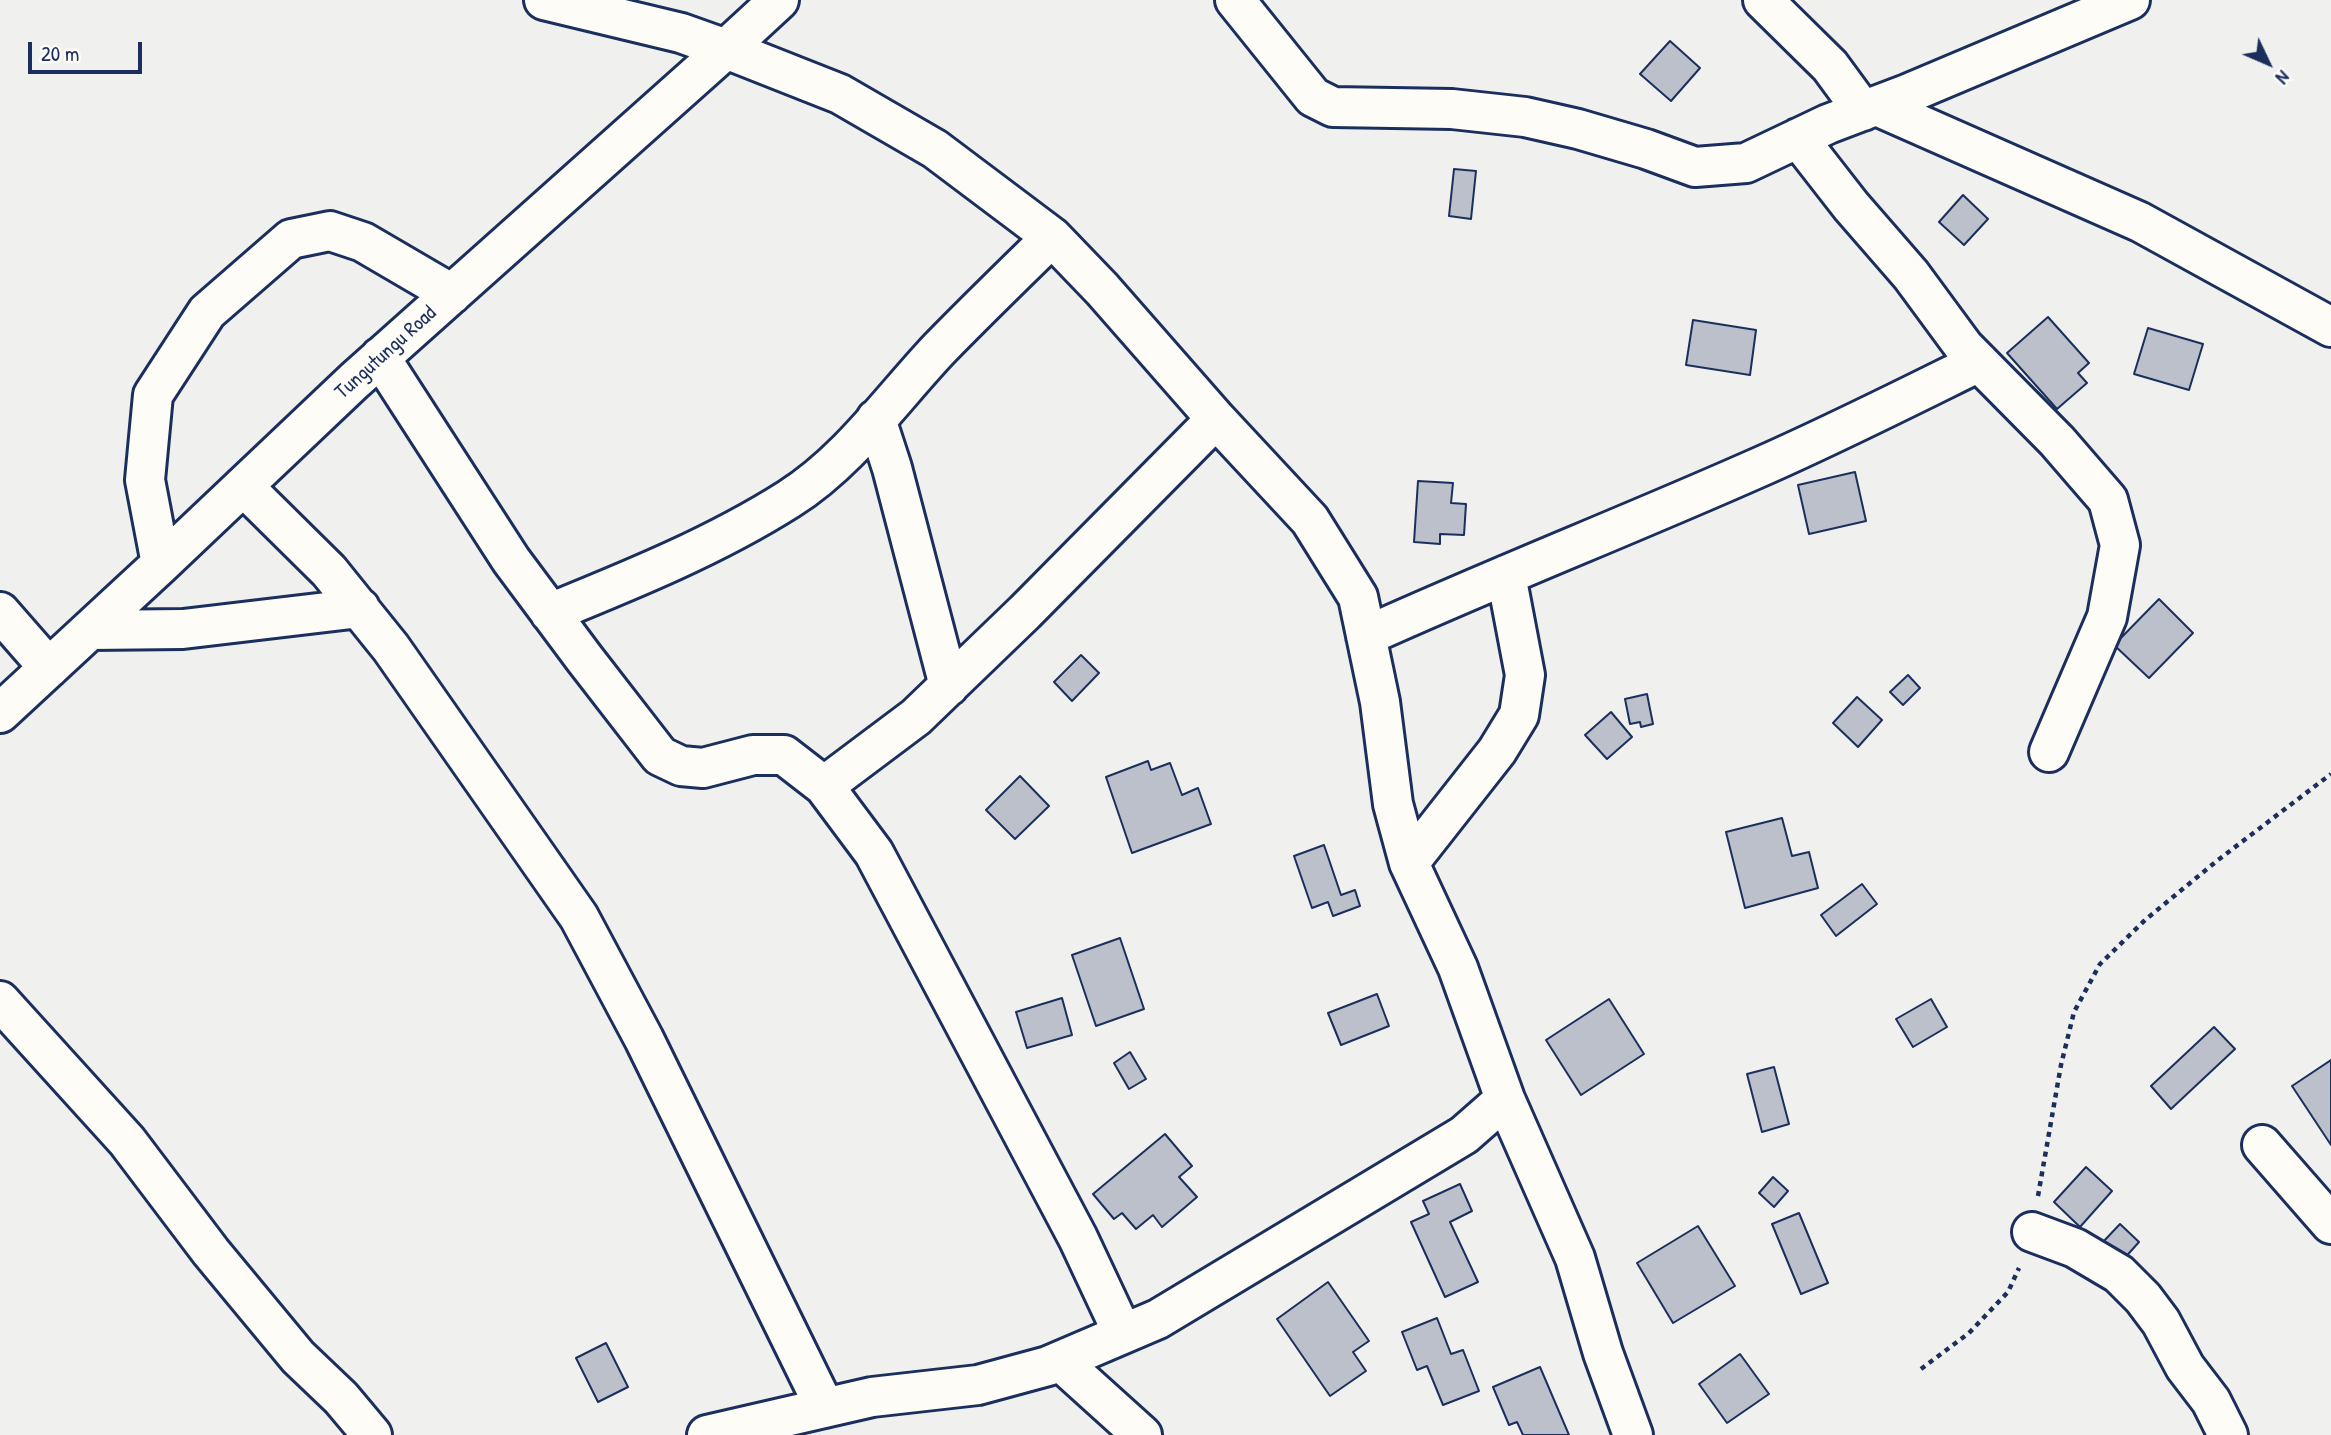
<!DOCTYPE html>
<style>
body{margin:0}
#map{position:relative;width:2331px;height:1435px;overflow:hidden;background:#f0f0ee;font-family:"Patrick Hand",sans-serif}
canvas{display:block}
.north{position:absolute;left:2233px;top:28px;width:70px;height:70px;-webkit-text-stroke:5px #fdfcf7;paint-order:stroke;rotate:134deg;font-size:19px;font-weight:700;line-height:28px;text-align:center;color:#1b2f5e}
.north::after{content:'';display:block;margin:auto;width:24px;height:32px;background:#1b2f5e;clip-path:polygon(50% 0,100% 100%,50% 72%,0 100%)}
.scale{position:absolute;left:28px;top:42px;width:114px;height:32px;box-sizing:border-box;border:4px solid #1b2f5e;border-top:0;padding-left:9px;font-size:21px;line-height:24px;white-space:nowrap;color:#1b2f5e;-webkit-text-stroke:5px #fdfcf7;paint-order:stroke}
</style>
<div id="map">
<canvas width="2331" height="1435"></canvas>
<div class="north">N</div>
<div class="scale">20 m</div>
</div>
<script>
const ctx = document.querySelector('canvas').getContext('2d');
ctx.lineJoin = 'round';
function paint(path, color) {
  ctx.fillStyle = color;
  ctx.fill(path, 'evenodd');
}
function stroke(path, color, width, dash) {
  ctx.strokeStyle = color;
  ctx.lineWidth = width;
  ctx.lineCap = dash ? 'butt' : 'round';
  ctx.setLineDash(dash || []);
  ctx.stroke(path);
}
function label(font, color, halo, rows, align = 'center') {
  ctx.font = font + ' "Patrick Hand",sans-serif';
  ctx.lineWidth = 5;
  ctx.setLineDash([]);
  ctx.textBaseline = 'middle';
  ctx.strokeStyle = halo;
  ctx.fillStyle = color;
  for (const [text, x, y, turn = 0] of rows) {
    ctx.save();
    ctx.translate(x, y);
    ctx.rotate((+turn || 0) * Math.PI / 180);
    ctx.textAlign = isNaN(turn) ? turn : align;
    if (halo) ctx.strokeText(text, 0, 0);
    ctx.fillText(text, 0, 0);
    ctx.restore();
  }
}
const building = new Path2D(`
 M1670,41L1700,68L1671,101L1640,74Z
 M1454,169L1476,171L1471,219L1449,216Z
 M1963,195L1988,219L1964,245L1939,222Z
 M2048,317L2089,363L2078,373L2087,383L2057,409L2007,353Z
 M1693,320L1756,330L1750,375L1686,365Z
 M2148,328L2203,344L2189,390L2134,374Z
 M1855,472L1866,521L1809,534L1798,485Z
 M1418,481L1453,483L1451,503L1466,504L1464,535L1440,534V544L1414,542Z
 M2159,599L2193,633L2149,678L2114,645Z
 M1081,655L1099,673L1072,701L1054,682Z
 M1908,675L1920,688L1903,705L1890,692Z
 M1647,694L1653,724L1641,727L1640,722L1630,724L1625,699Z
 M1857,697L1882,720L1858,747L1833,723Z
 M1611,712L1632,737L1607,759L1585,735Z
 M1148,761L1151,770L1170,763L1182,795L1198,788L1211,824L1132,853L1106,777Z
 M1020,776L1049,806L1015,839L986,810Z
 M1782,818L1792,856L1809,852L1818,888L1745,908L1726,832Z
 M1324,845L1341,895L1355,890L1360,906L1333,916L1328,902L1312,908L1294,856Z
 M1862,884L1877,904L1836,936L1821,915Z
 M1120,938L1144,1009L1096,1026L1072,955Z
 M1377,994L1389,1026L1341,1045L1328,1013Z
 M1062,998L1072,1035L1027,1048L1016,1012Z
 M1609,999L1644,1054L1581,1095L1546,1040Z
 M1931,999L1947,1027L1913,1047L1896,1019Z
 M2214,1027L2235,1049L2171,1109L2151,1086Z
 M1130,1052L1146,1079L1129,1089L1114,1063Z
 M2331,1060V1145L2292,1086Z
 M1774,1067L1789,1124L1762,1132L1747,1074Z
 M1165,1134L1192,1166L1179,1177L1197,1197L1162,1227L1153,1215L1136,1229L1122,1213L1114,1219L1093,1194Z
 M2086,1167L2112,1191L2080,1227L2054,1202Z
 M1773,1177L1788,1191L1774,1207L1759,1193Z
 M1460,1184L1472,1211L1450,1222L1478,1282L1445,1297L1411,1222L1429,1214L1423,1201Z
 M1799,1213L1828,1283L1801,1294L1772,1224Z
 M2120,1224L2139,1242L2122,1261L2102,1243Z
 M1698,1226L1735,1286L1673,1323L1637,1263Z
 M1328,1282L1369,1341L1353,1352L1366,1371L1330,1396L1277,1319Z
 M1437,1318L1451,1354L1463,1350L1479,1391L1443,1405L1427,1366L1417,1370L1402,1332Z
 M606,1343L628,1387L598,1402L576,1358Z
 M1740,1354L1769,1394L1727,1423L1699,1384Z
 M1540,1367L1569,1435H1523L1517,1422L1509,1425L1493,1387Z`);
const path = new Path2D(`
 M2038,1196L2061,1065L2074,1012L2100,964L2145,920L2218,860L2331,774
 M1921,1369L1969,1333L2008,1292L2019,1268`);
const minor = new Path2D(`
 M544,0L681,33L726,49L840,94L935,149L1052,237L1102,289L1216,419L1310,520L1358,597L1380,702L1393,804L1409,863L1458,968L1505,1099L1575,1258L1603,1353L1633,1435
 M1235,0L1313,97L1333,107L1452,109L1525,117L1578,129L1646,149L1695,167L1746,163L1828,124L1907,94L2130,0
 M1763,0L1830,66L1863,111
 M1877,106L2140,222L2331,327
 M1798,138L1851,206L1911,275L1964,347L2057,441L2108,500L2120,545L2107,617L2049,752
 M380,357L511,560L584,658L660,756L681,766L703,768L753,755H784L824,786L874,853L1078,1238L1123,1334
 M876,419L892,468L949,686
 M243,486L329,571L391,648L579,917L644,1039L825,1408
 M161,564L145,480L153,395L207,312L291,239L330,231L363,242L452,294
 M0,612L49,668
 M550,613C631,580 715,546 789,499C849,461 891,400 939,349C976,311 1014,274 1052,237
 M90,630L183,629L360,608
 M1366,636C1494,578 1624,527 1753,470C1829,437 1904,399 1979,362
 M0,713L161,564L354,381L726,49L779,0
 M824,786L916,717L1025,612L1216,419
 M1409,863L1497,751L1519,715L1525,675L1506,575
 M0,1001L127,1141L211,1252L298,1357L341,1398L372,1435
 M2262,1145L2331,1224
 M2032,1232L2075,1248L2119,1274L2143,1298L2161,1322L2185,1367L2211,1401L2228,1435
 M1060,1361L1142,1435
 M707,1435L872,1397L978,1385L1048,1366L1158,1319L1464,1135L1505,1099`);
const streetNames = [
 ["Tungutungu Road",386,353,-42]
];
paint(building, '#bbc0ca');
stroke(building, '#1b2f5e', 2);
stroke(minor, '#1b2f5e', 44);
stroke(path, '#1b2f5e', 4.5, [5, 5]);
stroke(minor, '#fdfcf7', 38);
label('21px', '#1b2f5e', '#fdfcf7', streetNames);
</script>
